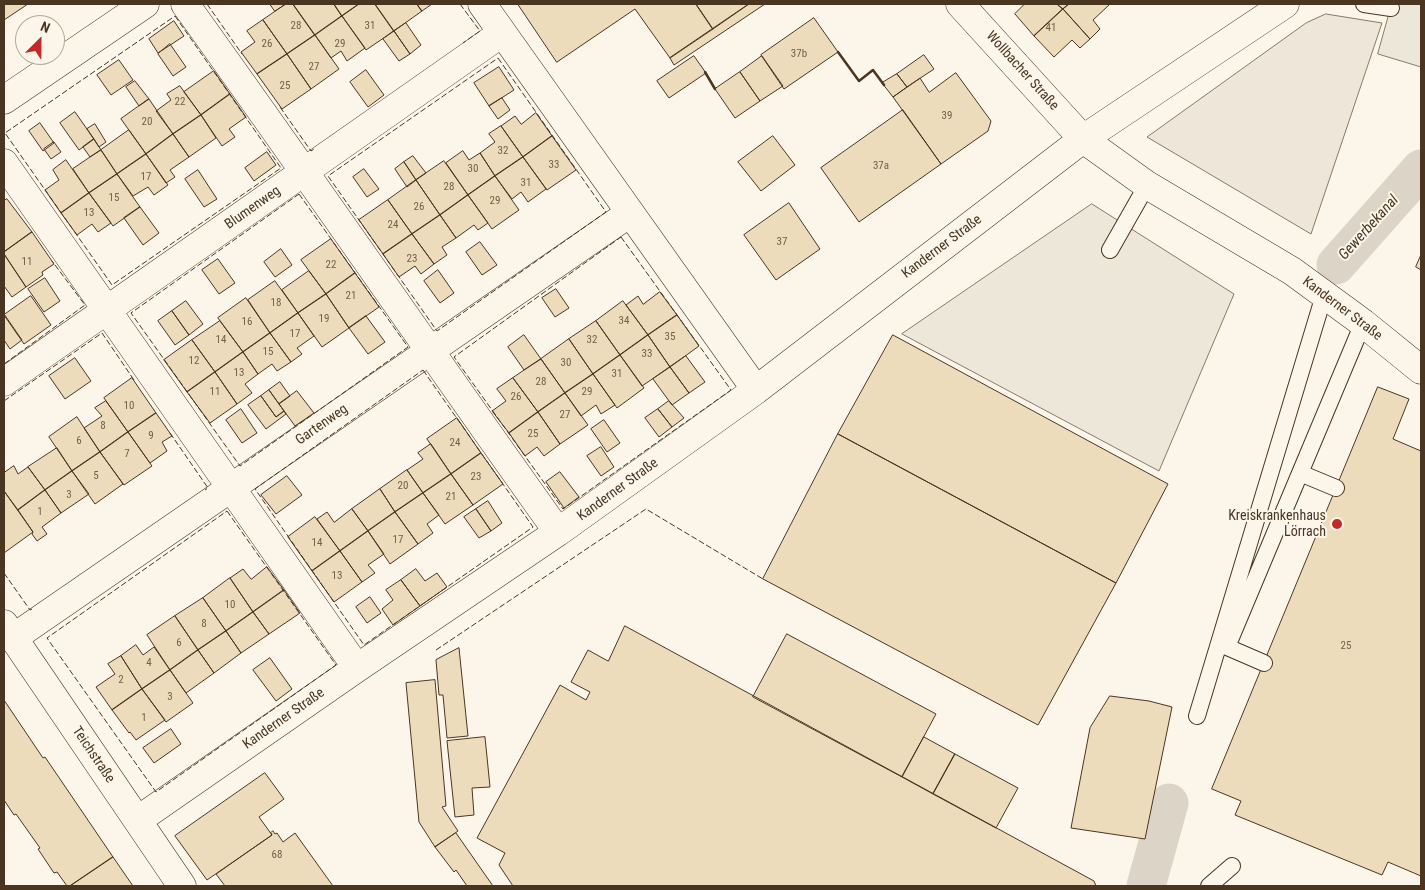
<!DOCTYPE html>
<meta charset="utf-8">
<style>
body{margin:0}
#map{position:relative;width:1425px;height:890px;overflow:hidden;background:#fbf6e9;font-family:"Roboto Condensed",sans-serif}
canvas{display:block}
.frame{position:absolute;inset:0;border:5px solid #4a3520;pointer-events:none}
.north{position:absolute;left:15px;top:15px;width:50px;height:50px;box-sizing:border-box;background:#fbf6e9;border:1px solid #b4a999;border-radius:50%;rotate:23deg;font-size:14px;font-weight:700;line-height:20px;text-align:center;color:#4a3520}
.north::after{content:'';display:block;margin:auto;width:18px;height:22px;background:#c62828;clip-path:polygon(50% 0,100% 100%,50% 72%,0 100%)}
</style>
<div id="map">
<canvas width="1425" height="890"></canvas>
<div class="frame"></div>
<div class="north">N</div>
</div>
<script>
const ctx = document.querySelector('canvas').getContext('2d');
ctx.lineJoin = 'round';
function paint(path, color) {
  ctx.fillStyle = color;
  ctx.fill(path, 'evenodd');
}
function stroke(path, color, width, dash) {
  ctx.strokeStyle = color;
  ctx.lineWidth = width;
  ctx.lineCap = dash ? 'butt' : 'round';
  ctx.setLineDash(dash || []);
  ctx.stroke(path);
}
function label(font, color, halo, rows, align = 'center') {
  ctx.font = font + ' "Roboto Condensed",sans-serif';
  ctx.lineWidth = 4;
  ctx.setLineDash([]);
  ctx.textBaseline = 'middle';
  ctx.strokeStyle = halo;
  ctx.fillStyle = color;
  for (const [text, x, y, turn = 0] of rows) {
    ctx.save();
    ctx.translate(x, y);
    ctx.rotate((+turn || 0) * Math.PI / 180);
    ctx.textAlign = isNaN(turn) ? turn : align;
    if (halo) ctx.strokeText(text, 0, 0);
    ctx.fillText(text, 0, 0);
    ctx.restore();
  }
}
const green = new Path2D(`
 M1326,14L1382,23L1311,234L1147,137L1306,23Z`);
const parking = new Path2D(`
 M1392,4H1421V67L1378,54Z
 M1092,204L1234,294L1159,471L902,334Z`);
const canal = new Path2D(`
 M1336,265L1421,169
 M1146,886L1169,803`);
const building = new Path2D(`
 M4,4H28L4,20Z
 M270,4H286L275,11Z
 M286,4H293L315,35L287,54L263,20Z
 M293,4H334L342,16L315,35Z
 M334,4H359L342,16Z
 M359,4H375L394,31L366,50L342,16Z
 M375,4H417L422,11L394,31Z
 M417,4H432L422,11Z
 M518,4H696L713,29L670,58L635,9L557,62Z
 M696,4H749L713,29Z
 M749,4H765L674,65L670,58Z
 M1025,4H1057L1063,9L1034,36L1015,14Z
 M1057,4H1069L1063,9Z
 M1069,4H1108L1109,5L1093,20L1100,29L1090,39L1063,9Z
 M1063,9L1090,39L1080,48L1072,40L1054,57L1034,36Z
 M342,16L365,48L347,61L341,51L331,58L315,35Z
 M814,18L838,52L784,89L761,55Z
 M263,20L287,54L257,74L241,52L255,42L247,31Z
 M174,21L184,36L158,53L149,39Z
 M406,23L421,45L410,54L394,31Z
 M394,31L410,54L399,61L383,39Z
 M315,35L339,69L311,89L287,54Z
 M170,44L186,67L173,76L158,54Z
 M287,54L311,89L282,109L257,74Z
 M924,55L934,69L907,87L897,74Z
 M694,56L706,73L669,98L657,81Z
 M762,56L783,86L760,101L740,72Z
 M119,60L133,80L111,95L97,75Z
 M499,67L514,90L489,106L474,83Z
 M366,70L384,95L368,107L350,82Z
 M214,71L230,94L201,115L184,92Z
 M740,72L760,101L735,118L715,89Z
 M956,73L991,121L988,131L941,164L893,97L920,78L929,92Z
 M897,74L907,87L893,97L882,83Z
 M135,81L149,99L139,106L126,87Z
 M180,86L201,115L173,134L156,111L171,100L167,94Z
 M230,94L246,117L229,129L235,137L222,146L201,115Z
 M502,98L510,110L498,119L489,106Z
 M149,99L173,134L146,154L121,119Z
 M903,110L941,164L859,222L821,168Z
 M75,112L94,139L79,150L60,123Z
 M536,113L552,136L523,157L501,126L515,116L521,124Z
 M201,115L216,138L189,157L173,134Z
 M40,123L54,143L43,151L29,131Z
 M95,124L106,142L99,147L87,129Z
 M501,126L523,157L495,176L480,153L495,142L489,134Z
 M129,130L146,154L117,174L101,150Z
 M173,134L189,157L170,170L175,177L166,183L146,154Z
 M552,136L576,170L547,190L523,157Z
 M773,136L795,165L761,191L738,162Z
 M94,139L101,150L90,157L83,147Z
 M54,142L61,152L51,159L44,149Z
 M101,150L117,174L89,193L73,169Z
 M463,151L469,160L480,153L495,176L468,195L446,163Z
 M267,152L276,165L254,181L245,168Z
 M146,154L168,185L154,195L148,187L133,196L117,174Z
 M413,156L426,173L416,180L404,162Z
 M523,157L546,189L528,202L521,192L512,199L495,176Z
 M66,160L89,193L61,213L45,190L59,180L53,170Z
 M444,161L468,195L440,215L416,180Z
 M404,162L416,180L407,187L395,169Z
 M364,169L379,189L367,197L353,177Z
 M198,170L217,199L204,207L185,179Z
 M117,174L140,207L113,226L89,193Z
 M495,176L519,210L492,229L468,195Z
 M416,180L440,215L412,234L388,200Z
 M89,193L111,223L98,232L92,224L77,235L61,213Z
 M468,195L488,223L478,230L474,225L456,238L440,215Z
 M7,199L32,232L4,252V201Z
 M388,200L412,234L383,254L359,220Z
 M789,203L820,249L776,280L744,235Z
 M140,207L159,233L143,245L124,218Z
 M440,215L456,238L442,247L447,255L434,264L412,234Z
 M32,232L54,264L42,272L43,275L26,287L4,254V252Z
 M412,234L434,264L421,274L415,266L399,277L383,254Z
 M331,239L355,273L326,294L301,260Z
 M480,242L497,265L482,275L466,252Z
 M281,249L292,265L275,277L264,262Z
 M4,254L26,287L12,297L4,286Z
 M1421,255V270L1416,267Z
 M218,259L235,283L219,294L202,270Z
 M438,270L454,293L440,303L424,281Z
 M309,271L326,294L298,313L282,290Z
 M355,273L379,307L349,328L326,294Z
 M45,278L60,301L44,312L28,289Z
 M275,281L298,313L270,333L248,300Z
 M556,289L569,308L555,317L542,298Z
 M660,292L677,315L648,335L626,305L638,296L643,304Z
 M326,294L349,328L322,347L298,313Z
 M31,296L51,325L24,344L4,315Z
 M246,298L270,333L243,352L218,318Z
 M186,301L203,324L189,335L172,311Z
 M623,301L648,335L620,355L596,321Z
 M172,311L189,335L175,345L158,321Z
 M298,313L314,336L297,348L302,354L291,362L270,333Z
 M4,314L22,340L10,349L4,340Z
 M677,315L699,346L670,367L648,335Z
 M366,316L385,342L368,354L349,328Z
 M220,321L243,352L215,372L192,340Z
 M596,321L620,355L593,374L569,339Z
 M270,333L291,362L277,371L272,364L258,374L243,352Z
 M524,335L541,359L524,370L508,347Z
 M648,335L670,367L642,386L620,355Z
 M893,335L1168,484L1116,583L838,434Z
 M569,339L593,374L565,393L541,359Z
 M192,340L215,372L187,392L164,360Z
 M243,352L258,374L245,384L252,393L237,404L215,372Z
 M620,355L644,388L617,408L593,374Z
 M686,356L705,382L689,393L670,367Z
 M75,358L91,381L65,399L49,376Z
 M541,359L565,393L538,412L513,378Z
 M670,367L689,393L672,405L653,379Z
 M215,372L237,404L210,423L187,392Z
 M593,374L615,405L601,414L596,405L581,416L565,393Z
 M132,378L156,413L128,432L104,398Z
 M513,378L538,412L509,433L492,411L506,401L497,389Z
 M280,382L290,396L279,404L269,390Z
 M1378,387L1409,399L1393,439L1421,451V876L1388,862L1382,875L1235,815L1241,801L1212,789Z
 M269,390L284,411L276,417L261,396Z
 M297,391L314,413L295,426L279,404Z
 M565,393L588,425L560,444L538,412Z
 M261,396L276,417L284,411L286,414L266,429L248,405Z
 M106,401L128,432L100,452L84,428L102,416L95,408Z
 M669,401L684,418L672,427L658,409Z
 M241,409L257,433L242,443L226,420Z
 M658,409L672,427L659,437L645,418Z
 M538,412L560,444L544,456L537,447L525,456L509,433Z
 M156,413L172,436L162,442L167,451L150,463L128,432Z
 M77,417L100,452L72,471L49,437Z
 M457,418L481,453L451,474L427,439Z
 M604,420L620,443L607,452L591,429Z
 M128,432L152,466L124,485L100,452Z
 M838,434L1116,583L1038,725L763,579Z
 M431,444L451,474L423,493L407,470L423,459L418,453Z
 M601,447L614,467L601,476L587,456Z
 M57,448L72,471L45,490L28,467Z
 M100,452L123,484L95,504L72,471Z
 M481,453L503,484L473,505L451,474Z
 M14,466L18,474L28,467L45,490L18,510L4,491V473Z
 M407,470L423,493L395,512L380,489Z
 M72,471L89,494L61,513L45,490Z
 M560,472L579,497L564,508L546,482Z
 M451,474L473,505L445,524L423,493Z
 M287,476L302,495L276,514L261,495Z
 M380,489L395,512L368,531L352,509Z
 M45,490L61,513L42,527L47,534L37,541L32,534L33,532L18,510Z
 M4,491L33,532L4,553Z
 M423,493L439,515L427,524L433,533L418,544L395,512Z
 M488,501L502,523L491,531L476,509Z
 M352,509L368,531L340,551L317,519L327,512L334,522Z
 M476,509L491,531L479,538L464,517Z
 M395,512L418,544L390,564L368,531Z
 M315,517L340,551L312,571L288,537Z
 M368,531L384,554L368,565L375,573L362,582L340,551Z
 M340,551L362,582L334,602L312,571Z
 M267,567L284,590L253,612L230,578L243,569L251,579Z
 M416,569L425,581L437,573L447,587L420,606L401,580Z
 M230,578L253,612L226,631L203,598Z
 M401,580L420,606L393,625L382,609L393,600L386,590Z
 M284,590L300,613L269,634L253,612Z
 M370,597L381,613L367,623L356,607Z
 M203,598L226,631L198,650L175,616Z
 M253,612L269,634L241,653L226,631Z
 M175,616L198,650L170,670L147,635Z
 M625,626L1094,881L1096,886H513L499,865L505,853L477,838L560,685L586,700L590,692L571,682L588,650L608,661Z
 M226,631L241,653L214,673L198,650Z
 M787,634L936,714L902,777L753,697Z
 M136,645L143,655L154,647L170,670L142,689L121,656Z
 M459,648L468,736L447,738L443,695H439L436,660Z
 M198,650L214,673L186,693L170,670Z
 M121,656L142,689L112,710L96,687L115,674L108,664Z
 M270,658L292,689L276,701L253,670Z
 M170,670L193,703L166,722L142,689Z
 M435,680L446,806L442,807L458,831L435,847L419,822L406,683Z
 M142,689L165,720L136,740L130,732L129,733L112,710Z
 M1110,696L1149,701L1172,707L1145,839L1071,828L1090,728Z
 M4,700L43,758L45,757L113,857L70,886H67L57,872L54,873L38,849L40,848L16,814L14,815L4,800Z
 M171,729L181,744L154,763L143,748Z
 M485,737L490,787L472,788L474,815L455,817L447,741Z
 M924,737L955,754L933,794L902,777Z
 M955,754L1018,788L996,828L933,794Z
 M265,773L284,799L259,817L272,835L207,880L175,836Z
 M273,831L275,834L277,833L283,842L295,833L333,886H225L216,874L272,835L271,833Z
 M456,833L493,886H467L456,870L454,872L435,847Z
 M113,857L133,886H70Z`);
const service = new Path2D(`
 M1364,4L1391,8
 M1110,250L1147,185
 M1300,473L1336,488
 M1264,663L1227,647L1363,323
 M1197,716L1324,295
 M1209,886L1232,866`);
const minor = new Path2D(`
 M185,4C311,179 433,357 558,532
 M482,4L756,390
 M960,4L1083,139L1147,185L1292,271L1363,323L1421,370
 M4,100L145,4
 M4,163L357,668
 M4,382L502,33
 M13,638L630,213
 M138,820L357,668L558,532L756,390L1083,139L1285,4`);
const tertiary = new Path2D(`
 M4,624L182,886`);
const fence = new Path2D(`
 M207,4L242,54
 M460,4L480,31L463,43
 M175,16L281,168L112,285L5,133Z
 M498,58L606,212L437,331L328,176Z
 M280,107L311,151L314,149
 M299,194L408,347L240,466L131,313Z
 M621,237L731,390L563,509L454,357Z
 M4,364L85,305L52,261
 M423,370L533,527L364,645L255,489Z
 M4,401L102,333L134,380
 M170,433L208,488L205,490
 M227,511L336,665L156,792L47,638Z
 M4,573L30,610L32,609
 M436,650L646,509L763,579`);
const wall = new Path2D(`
 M838,52L859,81L873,70L884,85
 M705,72L715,89`);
const markers = [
 [1337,524,6,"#c62828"]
];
const numberNames = [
 ["28",296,26],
 ["31",370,26],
 ["41",1051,28],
 ["26",267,44],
 ["29",340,44],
 ["37b",799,54],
 ["27",314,67],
 ["25",285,86],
 ["22",180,102],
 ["39",947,116],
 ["20",147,122],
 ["32",503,151],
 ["33",554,165],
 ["37a",881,166],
 ["30",473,169],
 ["17",146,177],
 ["31",526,183],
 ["28",449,187],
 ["15",114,198],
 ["29",495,201],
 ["26",419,207],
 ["13",89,213],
 ["24",393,225],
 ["37",782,242],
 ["23",412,259],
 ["11",27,262],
 ["22",331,265],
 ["21",351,296],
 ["18",276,303],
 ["19",324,319],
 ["34",624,321],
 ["16",247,322],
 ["17",295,334],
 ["35",670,337],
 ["14",221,340],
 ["32",592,340],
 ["15",268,352],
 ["33",647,354],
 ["12",194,361],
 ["30",566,363],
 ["13",239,373],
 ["31",617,374],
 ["28",541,382],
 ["11",215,392],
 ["29",587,392],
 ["26",516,397],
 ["10",129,406],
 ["27",565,415],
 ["8",103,426],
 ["25",533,434],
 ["9",151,436],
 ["6",79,441],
 ["24",455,443],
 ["7",127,454],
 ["5",96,476],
 ["23",476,477],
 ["20",403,486],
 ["3",69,495],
 ["21",451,497],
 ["1",40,512],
 ["17",398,540],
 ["14",317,543],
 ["13",337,576],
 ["10",230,605],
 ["8",204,624],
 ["6",179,643],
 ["25",1346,646],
 ["4",149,663],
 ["2",121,680],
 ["3",170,697],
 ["1",144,718],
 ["68",277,855]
];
const streetNames = [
 ["Wollbacher Straße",1022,71,48],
 ["Blumenweg",253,208,-35],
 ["Kanderner Straße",942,247,-37],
 ["Kanderner Straße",1342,309,37],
 ["Gartenweg",322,425,-35],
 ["Kanderner Straße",618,490,-36],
 ["Kanderner Straße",284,719,-35],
 ["Teichstraße",93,755,56]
];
const poiNames = [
 ["Kreiskrankenhaus",1326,516],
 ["Lörrach",1326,532]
];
const waterNames = [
 ["Gewerbekanal",1369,228,-48]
];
paint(green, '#ede6d9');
stroke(green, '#887966', 1);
paint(parking, '#ede7d9');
stroke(parking, '#887966', 1);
stroke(canal, '#dcd4c6', 39);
paint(building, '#ecdcbc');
stroke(building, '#4a3520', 1);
stroke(service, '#4a3520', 18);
stroke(minor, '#4a3520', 29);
stroke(tertiary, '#4a3520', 29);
stroke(service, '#fbf6e9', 16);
stroke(minor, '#fbf6e9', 28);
stroke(tertiary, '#fbf6e9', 28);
stroke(fence, '#4a3520', 1, [6, 2.5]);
stroke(wall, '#4a3520', 2.5);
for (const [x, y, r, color] of markers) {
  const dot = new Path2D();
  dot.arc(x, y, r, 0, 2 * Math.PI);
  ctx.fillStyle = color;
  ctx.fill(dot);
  stroke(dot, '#fbf6e9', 2);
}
label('11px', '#725f47', null, numberNames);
label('14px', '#4a3520', '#fbf6e9', streetNames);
label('14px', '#4a3520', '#fbf6e9', poiNames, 'right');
label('italic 15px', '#4a3520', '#fbf6e9', waterNames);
</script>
